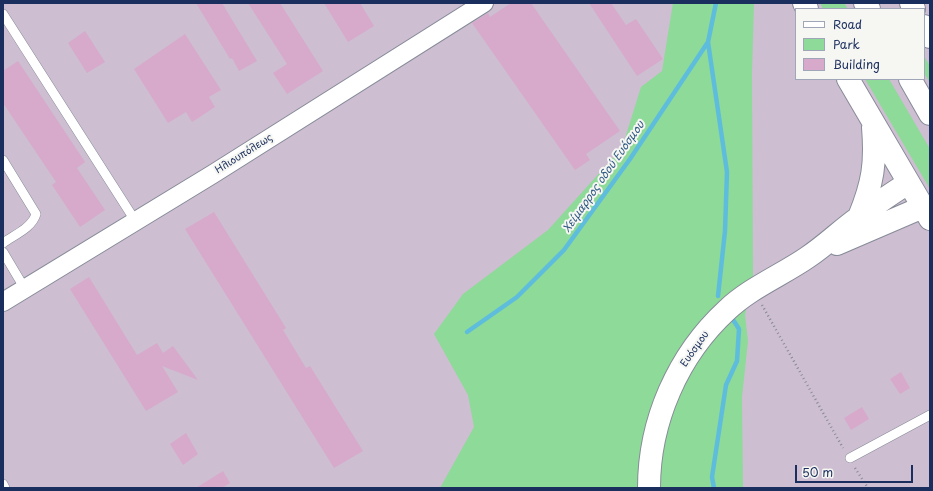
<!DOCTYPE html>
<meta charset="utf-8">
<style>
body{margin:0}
#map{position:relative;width:933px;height:491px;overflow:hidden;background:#f1e7d1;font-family:"Playpen Sans",sans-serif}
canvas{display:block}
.frame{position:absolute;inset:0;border:4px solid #1b2f5e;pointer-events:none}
.legend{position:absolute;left:795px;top:8px;width:130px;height:72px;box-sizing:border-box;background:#f6f6f2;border:1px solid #9ea6b7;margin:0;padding:5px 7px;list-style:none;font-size:12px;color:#1b2f5e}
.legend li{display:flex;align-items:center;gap:8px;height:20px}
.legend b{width:20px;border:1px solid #9ea6b7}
.scale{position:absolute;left:795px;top:465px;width:118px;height:18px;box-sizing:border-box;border:2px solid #1b2f5e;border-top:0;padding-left:5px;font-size:12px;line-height:14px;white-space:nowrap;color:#1b2f5e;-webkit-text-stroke:3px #f6f6f2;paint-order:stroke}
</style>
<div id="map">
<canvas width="933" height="491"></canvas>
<div class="frame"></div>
<ul class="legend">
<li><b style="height:5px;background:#fff"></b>Road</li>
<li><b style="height:11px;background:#8eda98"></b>Park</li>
<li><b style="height:11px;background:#d7aacc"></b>Building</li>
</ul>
<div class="scale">50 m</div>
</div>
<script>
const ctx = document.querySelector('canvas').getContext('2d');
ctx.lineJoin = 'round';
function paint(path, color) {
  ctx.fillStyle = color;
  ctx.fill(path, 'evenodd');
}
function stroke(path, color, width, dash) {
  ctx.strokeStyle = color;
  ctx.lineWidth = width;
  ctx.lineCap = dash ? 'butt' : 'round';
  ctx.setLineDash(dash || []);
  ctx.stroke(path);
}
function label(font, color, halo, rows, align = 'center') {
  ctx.font = font + ' "Playpen Sans",sans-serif';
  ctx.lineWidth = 4;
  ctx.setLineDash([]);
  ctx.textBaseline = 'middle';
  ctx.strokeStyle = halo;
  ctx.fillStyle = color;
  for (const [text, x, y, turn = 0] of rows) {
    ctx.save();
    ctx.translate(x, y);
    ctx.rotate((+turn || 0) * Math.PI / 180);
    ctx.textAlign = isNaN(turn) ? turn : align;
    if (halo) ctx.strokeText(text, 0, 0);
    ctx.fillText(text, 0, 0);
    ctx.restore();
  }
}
const industrial = new Path2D(`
 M3,3H930V488H3ZM796,9H924V79H796Z`);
const green = new Path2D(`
 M673,3H754L752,73L753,277L745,315L748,341L742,397L743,488H440L474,427L468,395L434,334L463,294L548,230L622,148L641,87L662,71Z
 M820,3H844L848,9H823Z
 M924,56L930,66V83L924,73Z
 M865,79H889L930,149V189Z`);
const stream = new Path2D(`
 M708,42L727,172L725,231L718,296
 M467,332L517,297L564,250L630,159L708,42L716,3
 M714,488L712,477L726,385L737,361L739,329L732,318`);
const building = new Path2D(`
 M196,3H222L257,61L239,71L232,58L230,59Z
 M248,3H280L323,71L287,94L273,73L287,64Z
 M324,3H360L374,26L348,42Z
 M511,3H531L620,131L586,154L590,160L575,170L472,23L488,13L490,17Z
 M589,3H611L626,25L636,19L663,59L637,76Z
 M85,31L105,62L87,73L68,43Z
 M185,34L221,90L209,97L215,107L192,122L186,112L168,123L134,69Z
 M18,61L85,162L77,168L105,210L80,227L52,185L56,182L3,103V71Z
 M214,212L286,328L283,330L306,368L310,366L363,451L334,468L185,229Z
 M89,277L137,355L157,343L163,353L173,346L198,380L162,366L178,392L146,411L70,289Z
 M901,372L910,388L900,394L890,379Z
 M862,407L869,419L851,430L844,418Z
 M186,433L198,454L183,465L170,444Z
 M223,471L230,483L222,488H196Z`);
const path = new Path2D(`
 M762,305L843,448
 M855,468L868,488`);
const lane = new Path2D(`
 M3,14L136,222
 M3,160L36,214C32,228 14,235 3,243
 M3,252L25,289
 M850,458L930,415
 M3,484L5,488`);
const street = new Path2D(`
 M3,302L213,174L484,3`);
const secondary = new Path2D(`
 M804,3L807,9
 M848,79L930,219
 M859,217C873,183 876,163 873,127
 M837,244L923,207
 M649,488C649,421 678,355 727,310C750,288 782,275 808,257C826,245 841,230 858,218C874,205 891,194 908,183`);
const highway = new Path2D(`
 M865,3L869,9
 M911,3L914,9
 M924,26L930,37
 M910,79L930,114`);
const streetNames = [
 ["Ηλιουπόλεως",244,154,-32],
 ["Ευόσμου",695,349,-55]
];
const waterNames = [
 ["Χείμαρρος οδού Ευόσμου",604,177,-55]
];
paint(industrial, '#cebed2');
paint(green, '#8eda98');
stroke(stream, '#5ebddc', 4.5);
paint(building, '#d7aacc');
stroke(lane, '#868b98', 10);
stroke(street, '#868b98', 20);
stroke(secondary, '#868b98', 24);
stroke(highway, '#868b98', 24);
stroke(path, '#868b98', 2.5, [1, 3]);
stroke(lane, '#fff', 9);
stroke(street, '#fff', 18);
stroke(secondary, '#fff', 22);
stroke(highway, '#fff', 22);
label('10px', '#1b2f5e', '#f6f6f2', streetNames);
label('italic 11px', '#2f5a84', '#f6f6f2', waterNames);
</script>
